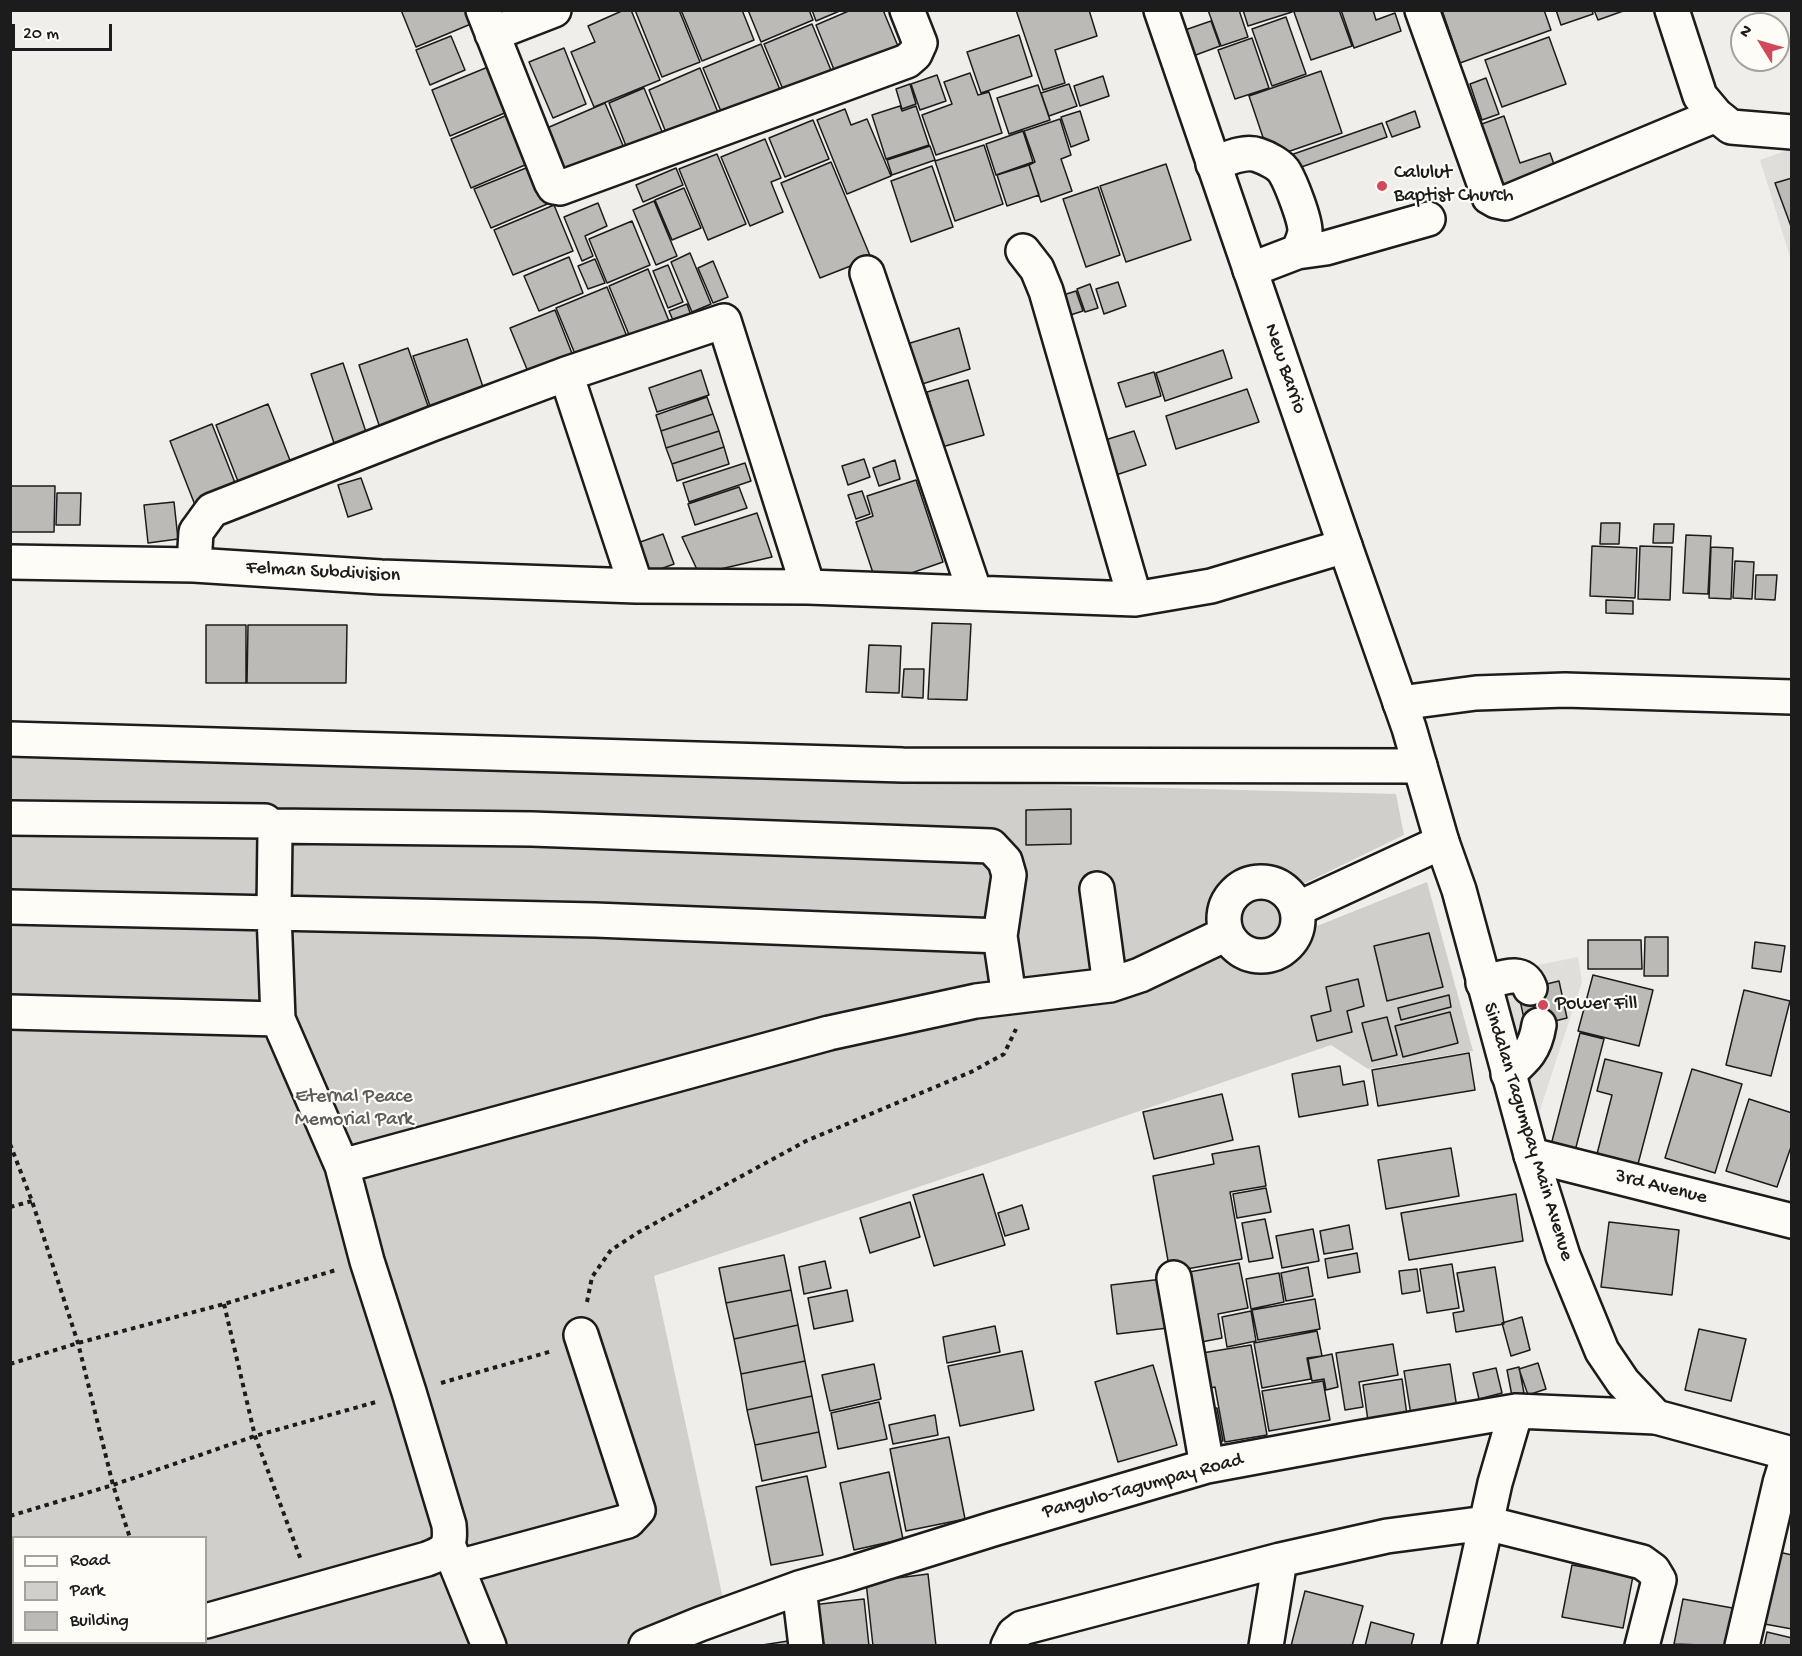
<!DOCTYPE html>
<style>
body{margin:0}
#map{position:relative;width:1802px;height:1656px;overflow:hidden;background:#f0eeea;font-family:"Gochi Hand",sans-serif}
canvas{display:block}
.frame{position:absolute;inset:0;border:12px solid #1c1c1c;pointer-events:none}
.legend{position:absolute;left:12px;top:1536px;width:195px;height:108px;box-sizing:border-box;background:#fdfcf7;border:2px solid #a3a29f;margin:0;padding:8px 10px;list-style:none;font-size:18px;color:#1c1c1c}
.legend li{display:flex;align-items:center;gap:12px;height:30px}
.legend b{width:30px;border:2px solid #a3a29f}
.north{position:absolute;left:1730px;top:12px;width:60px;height:60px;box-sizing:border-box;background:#fdfcf7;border:2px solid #a3a29f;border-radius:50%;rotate:307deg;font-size:16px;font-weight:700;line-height:24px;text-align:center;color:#1c1c1c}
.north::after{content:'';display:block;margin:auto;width:21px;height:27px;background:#d1495b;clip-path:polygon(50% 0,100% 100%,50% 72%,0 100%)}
.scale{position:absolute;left:12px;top:24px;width:100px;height:27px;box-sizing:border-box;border:3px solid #1c1c1c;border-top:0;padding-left:8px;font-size:18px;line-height:21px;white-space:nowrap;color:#1c1c1c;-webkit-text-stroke:4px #fdfcf7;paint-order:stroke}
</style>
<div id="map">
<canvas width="1802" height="1656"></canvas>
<div class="frame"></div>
<ul class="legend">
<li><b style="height:8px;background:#fdfcf7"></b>Road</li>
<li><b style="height:16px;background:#d0cfcc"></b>Park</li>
<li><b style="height:16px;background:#bbbab6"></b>Building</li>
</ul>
<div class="north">N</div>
<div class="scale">20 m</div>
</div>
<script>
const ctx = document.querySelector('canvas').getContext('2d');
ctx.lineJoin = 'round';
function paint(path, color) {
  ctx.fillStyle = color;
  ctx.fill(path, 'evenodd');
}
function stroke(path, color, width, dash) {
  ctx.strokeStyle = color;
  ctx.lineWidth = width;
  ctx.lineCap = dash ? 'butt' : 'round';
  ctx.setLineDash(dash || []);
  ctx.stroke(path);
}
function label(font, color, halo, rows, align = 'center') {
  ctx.font = font + ' "Gochi Hand",sans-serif';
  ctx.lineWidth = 4.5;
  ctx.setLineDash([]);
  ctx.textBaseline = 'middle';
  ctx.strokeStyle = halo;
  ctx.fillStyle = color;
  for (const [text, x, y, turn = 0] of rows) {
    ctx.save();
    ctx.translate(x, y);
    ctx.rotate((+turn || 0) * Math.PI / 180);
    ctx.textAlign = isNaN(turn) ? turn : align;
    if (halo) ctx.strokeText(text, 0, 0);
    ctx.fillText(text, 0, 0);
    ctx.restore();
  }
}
const built = new Path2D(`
 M1791,149V260L1760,160Z
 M1578,957L1582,982L1536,1122L1497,973Z`);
const green = new Path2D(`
 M11,758L1396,794L1404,835L1295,888L1312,928L1427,882L1473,1051L1368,1069L1331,1045L948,1177L654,1276L725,1608L625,1645L11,1646ZM14,1538H206V1642H14Z`);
const building = new Path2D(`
 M401,10H474L478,21L416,47Z
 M624,10H631L660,80L594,107L571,52L595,42L588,26Z
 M635,10H679L700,62L662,77Z
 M681,10H742L754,40L702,61Z
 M748,10H809L813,20L761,42Z
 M812,10H842L816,21Z
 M851,10H883L902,56L839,82L816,25Z
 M1016,10H1089L1097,36L1055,50L1065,83L1043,90Z
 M1208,10H1239L1248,37L1221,46Z
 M1243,10H1291L1292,12L1248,26Z
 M1298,10H1339L1352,46L1311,60L1294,12Z
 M1341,10H1373L1376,20L1395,13L1401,31L1354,48Z
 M1442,10H1544L1551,30L1460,63Z
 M1556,10H1592L1593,14L1561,25Z
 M1594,10H1626L1598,20Z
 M1286,17L1306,74L1272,86L1252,29Z
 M1211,21L1220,46L1193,56L1185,30Z
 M812,24L835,80L787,99L764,44Z
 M1019,35L1032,76L981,93L967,52Z
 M451,36L465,70L430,85L416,50Z
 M1549,37L1566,84L1502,107L1485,60Z
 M1252,38L1269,88L1235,99L1218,50Z
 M761,44L783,97L725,121L703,68Z
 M564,48L586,104L553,118L529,62Z
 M488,67L507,112L450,136L432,90Z
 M700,68L719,115L671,145L649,90Z
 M1321,71L1342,133L1270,158L1249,96Z
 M970,73L978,95L989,92L1002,133L936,155L922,115L952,104L944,82Z
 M937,75L946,101L920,110L911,84Z
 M1103,76L1109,96L1080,106L1074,86Z
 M1486,78L1499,114L1482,120L1470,84Z
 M910,84L916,104L902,109L896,89Z
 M1069,84L1077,106L1049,116L1041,93Z
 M1038,85L1050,120L1009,134L997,98Z
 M644,88L668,146L632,161L609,103Z
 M605,103L627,155L568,179L547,128Z
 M900,106L902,111L916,106L929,145L886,159L872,115Z
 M845,109L851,125L867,119L891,176L847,194L817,120Z
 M1080,111L1089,140L1071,147L1061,117Z
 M1415,111L1420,127L1392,137L1386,122Z
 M512,113L532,162L471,188L451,139Z
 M1504,116L1520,163L1550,153L1556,170L1502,190L1479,125Z
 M1060,119L1071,155L1061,159L1072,191L1041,202L1029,165L1035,162L1024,131Z
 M813,120L829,159L785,177L769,138Z
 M1382,123L1387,137L1290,171L1285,157Z
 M1023,131L1033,162L996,175L986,144Z
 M765,139L781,178L771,182L783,212L750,226L721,157Z
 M984,145L1003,204L955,221L935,161Z
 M930,146L935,160L892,175L887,160Z
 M717,154L746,224L708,240L679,169Z
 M831,162L871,258L820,278L781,183Z
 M536,164L552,202L491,228L474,189Z
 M1166,164L1191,240L1126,262L1100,186Z
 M1029,165L1039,195L1007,206L997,175Z
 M932,166L953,227L911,242L891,181Z
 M676,168L683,185L643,202L636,185Z
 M1792,178V229L1775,183Z
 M1098,187L1120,255L1086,267L1063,199Z
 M684,188L701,228L672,240L655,200Z
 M654,201L677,256L656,265L633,210Z
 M598,203L607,226L585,236L593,256L582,261L564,217Z
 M554,205L573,251L513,275L494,230Z
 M632,221L650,265L607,283L589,239Z
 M690,253L711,304L692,312L671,262Z
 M569,257L583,293L539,311L524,276Z
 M595,259L605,283L588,289L578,266Z
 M713,261L728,297L713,303L698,268Z
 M668,265L683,302L668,308L653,271Z
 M648,269L671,326L632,342L609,286Z
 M1118,282L1126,306L1104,314L1096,289Z
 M1090,284L1098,308L1085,312L1077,289Z
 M607,287L630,344L580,366L556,308Z
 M1076,291L1083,311L1064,317L1057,297Z
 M687,304L692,318L675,325L669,311Z
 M555,310L575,361L531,379L510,328Z
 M959,328L970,369L919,385L907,344Z
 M467,339L485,393L432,412L413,356Z
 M408,348L430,412L380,428L359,365Z
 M1223,350L1232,378L1165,401L1156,373Z
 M343,363L366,432L334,443L311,374Z
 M701,370L709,395L657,412L649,388Z
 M1154,372L1161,396L1126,407L1118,383Z
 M968,380L984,435L942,447L927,392Z
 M1247,389L1259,422L1176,449L1166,416Z
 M707,397L713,414L661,431L656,415Z
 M268,404L293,468L241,489L216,425Z
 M713,414L719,431L666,448L661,431Z
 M212,424L237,488L195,505L170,441Z
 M719,431L724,447L672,464L666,448Z
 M1134,431L1146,465L1113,476L1102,441Z
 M724,447L729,464L677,481L672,464Z
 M864,459L870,477L848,485L842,466Z
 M895,460L900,479L879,486L873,468Z
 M745,463L751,481L689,502L683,483Z
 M361,478L372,509L348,517L338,485Z
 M916,480L943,562L877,585L856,522L873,516L867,496Z
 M10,486H55L54,532H10Z
 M739,487L747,508L695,525L688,504Z
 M862,491L870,514L856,519L848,495Z
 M57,493H81L80,525H56Z
 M174,502L178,539L148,543L144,505Z
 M757,513L772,557L699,574L682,537Z
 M1601,523H1620L1619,544H1600Z
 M1654,524H1674L1673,543H1653Z
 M663,534L674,564L639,577L629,546Z
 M1686,535L1711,536L1708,594L1683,593Z
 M1592,546L1637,548L1635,598L1590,596Z
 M1640,546L1672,547L1670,600L1638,599Z
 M1711,547L1733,548L1731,599L1709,598Z
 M1735,561L1754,562L1752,599L1733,598Z
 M1756,575H1777L1775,600L1755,599Z
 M1606,600L1633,601V614L1606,613Z
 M932,623L971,624L967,700L928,699Z
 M206,625H246V683H206Z
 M248,625H347L346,683H247Z
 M869,645L901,646L899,693L866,692Z
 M904,669H924L923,698L902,697Z
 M1071,809V844L1026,845V810Z
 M1429,933L1443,987L1387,1001L1374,946Z
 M1645,937H1668V976H1644Z
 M1588,940H1641L1642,969H1588Z
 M1755,942L1785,946L1781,972L1752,968Z
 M1593,975L1653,990L1639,1046L1578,1031Z
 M1358,979L1364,1006L1347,1011L1352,1032L1317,1041L1311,1016L1331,1011L1326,987Z
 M1559,981L1567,1018L1526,1028L1518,991Z
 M1744,990L1790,1001L1771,1076L1726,1065Z
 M1449,995L1451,1007L1401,1020L1398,1008Z
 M1450,1012L1458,1043L1403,1057L1395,1026Z
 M1387,1017L1397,1055L1372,1061L1362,1023Z
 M1580,1033L1604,1039L1575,1151L1551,1145Z
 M1469,1053L1475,1090L1378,1106L1372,1070Z
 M1605,1059L1662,1073L1638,1164L1597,1154L1612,1095L1597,1091Z
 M1340,1066L1343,1085L1364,1081L1368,1105L1299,1117L1292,1074Z
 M1692,1069L1742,1084L1715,1173L1665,1158Z
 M1222,1094L1233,1140L1154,1159L1143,1112Z
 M1749,1099L1792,1113V1144L1777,1187L1726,1171Z
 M1259,1146L1266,1186L1230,1192L1242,1259L1170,1272L1153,1176L1214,1164L1212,1154Z
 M1451,1148L1459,1196L1386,1209L1378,1160Z
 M983,1174L1005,1245L934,1266L913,1195Z
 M1266,1188L1271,1212L1237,1218L1233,1194Z
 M1516,1194L1523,1241L1409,1260L1401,1213Z
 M910,1202L920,1237L870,1253L860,1218Z
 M1022,1205L1029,1229L1005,1236L998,1213Z
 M1265,1219L1273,1258L1249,1262L1242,1223Z
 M1609,1222L1679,1230L1672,1295L1601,1287Z
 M1349,1225L1353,1249L1324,1254L1320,1231Z
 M1313,1229L1319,1261L1282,1268L1276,1236Z
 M1357,1253L1360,1272L1328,1278L1325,1259Z
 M784,1255L791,1290L726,1303L719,1268Z
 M825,1261L831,1288L804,1294L799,1267Z
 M1239,1263L1248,1308L1218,1314L1222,1338L1191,1344L1178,1274Z
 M1452,1264L1459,1308L1427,1313L1420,1269Z
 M1308,1267L1313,1296L1286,1301L1281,1273Z
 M1495,1267L1504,1324L1456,1332L1453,1313L1464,1311L1457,1273Z
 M1417,1269L1420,1291L1402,1294L1399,1271Z
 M1279,1273L1284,1302L1251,1309L1246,1279Z
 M1163,1279L1168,1328L1117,1334L1111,1285Z
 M791,1290L798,1325L734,1339L726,1303Z
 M847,1290L853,1321L814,1329L808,1298Z
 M1315,1299L1320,1329L1258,1340L1252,1310Z
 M1251,1311L1256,1341L1227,1347L1222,1317Z
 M1522,1317L1530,1350L1511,1356L1502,1323Z
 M798,1325L805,1361L741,1374L734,1339Z
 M995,1326L1000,1352L947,1363L943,1337Z
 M1699,1329L1746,1339L1731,1401L1685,1390Z
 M1317,1331L1322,1356L1307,1358L1311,1379L1262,1388L1254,1343Z
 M1393,1344L1398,1375L1359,1382L1363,1407L1345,1410L1336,1353Z
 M1251,1345L1267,1435L1225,1442L1215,1387L1196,1391L1190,1355Z
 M1022,1351L1034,1410L960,1426L948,1366Z
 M1332,1354L1338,1387L1326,1390L1324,1379L1312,1381L1308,1359Z
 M805,1361L812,1396L747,1410L741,1374Z
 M1538,1363L1546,1389L1528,1395L1519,1369Z
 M874,1364L881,1399L830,1411L822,1375Z
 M1450,1364L1457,1408L1411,1415L1404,1371Z
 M1153,1365L1177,1445L1118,1462L1095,1382Z
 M1519,1367L1524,1393L1512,1396L1507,1370Z
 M1496,1368L1502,1393L1479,1399L1473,1373Z
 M1402,1379L1407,1415L1368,1421L1363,1385Z
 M1323,1381L1330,1420L1269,1431L1262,1391Z
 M812,1396L819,1432L755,1445L747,1410Z
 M879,1402L887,1439L838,1449L831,1413Z
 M1217,1408L1223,1441L1204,1445L1198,1411Z
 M935,1415L938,1435L893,1444L889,1425Z
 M819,1432L826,1467L762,1481L755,1445Z
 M949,1437L965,1519L906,1531L890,1449Z
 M889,1472L903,1539L854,1550L840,1483Z
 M807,1476L823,1555L771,1565L756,1487Z
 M1774,1551L1792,1555V1629L1759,1623Z
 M1572,1565L1633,1576L1623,1628L1562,1617Z
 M928,1574L936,1646H873L866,1582Z
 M1305,1591L1363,1606L1352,1646H1291Z
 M864,1599L869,1646H817L812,1605Z
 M1683,1599L1738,1609L1730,1646L1674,1644Z
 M1371,1622L1414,1634L1411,1646H1365Z
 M1767,1632L1792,1638V1646H1764Z
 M788,1641L789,1646H756Z`);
const path = new Path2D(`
 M10,1144L32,1201L78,1343L113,1485L130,1538
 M10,1207L32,1201
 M587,1302L592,1277L611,1250L639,1232L806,1141L971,1072L1004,1054L1016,1029
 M224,1304L255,1436L301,1560
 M10,1364L78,1343L224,1304L336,1270
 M441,1383L552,1351
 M10,1516L113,1485L255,1436L376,1402`);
const minor = new Path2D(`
 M483,10L551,182L554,187L560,188L907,61L915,54L920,43L907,10
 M1422,10L1489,197L1496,201L1505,203L1716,115
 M1672,10L1700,96L1716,115L1731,127L1792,132
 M492,34L554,10
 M1213,164C1227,159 1244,150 1258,155C1267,158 1281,165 1285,173C1291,183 1305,219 1305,231C1304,239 1301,245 1297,252
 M1023,251L1037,269L1046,291L1135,599
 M1250,270L1297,252L1326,248L1428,219
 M867,273L975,593
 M10,562L194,565L381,577L636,586L808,587L1135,599L1211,586L1345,546
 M194,565L196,532L212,510L432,424L566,374
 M636,586L566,374L724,321L808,587
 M1400,703L1476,693L1565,690L1792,697
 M10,739L903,765L1420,766
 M10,818L265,821L271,826L275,832L274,913L10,907
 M271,826L532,829L991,846L1005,861L1009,875L1000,936L1009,997
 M1224 919a37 37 0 1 1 74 0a37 37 0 1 1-74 0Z
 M1097,889L1110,985
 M1297,909L1442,842
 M1483,983C1500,979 1522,967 1530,988
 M10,1012L278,1019
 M1508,1074C1526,1058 1535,1050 1539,1025
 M1531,1155L1792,1221
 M342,1166L829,1033L976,1001L1110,985L1140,975L1226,934
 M1174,1278L1207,1466
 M449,1547L489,1646
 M458,1567L628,1521L638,1510L581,1335
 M799,1588L806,1646
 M206,1621L427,1559C447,1551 451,1547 449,1525L409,1392L367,1261L342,1166L278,1019L274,913L595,920L1000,936
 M180,1642L181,1646
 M119,1646L128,1642
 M646,1646L700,1624L799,1588L849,1574L993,1529L1207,1466L1358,1438L1516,1411L1656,1417
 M1008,1646L1014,1634L1022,1628L1280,1560L1387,1536L1486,1523L1642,1562L1653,1570L1659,1580L1642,1646
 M1266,1646L1280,1560
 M1459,1646L1495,1483L1516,1411
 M1742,1646L1780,1483L1789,1454`);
const major = new Path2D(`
 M1161,10L1345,546L1409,728L1442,842L1459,890L1531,1155L1563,1256L1602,1351L1623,1382L1656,1417L1792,1454`);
const markers = [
 [1382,186,6,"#d1495b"],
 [1543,1005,6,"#d1495b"]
];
const poiNames = [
 ["Calulut",1394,174],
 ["Baptist Church",1394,197],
 ["Power Fill",1555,1005]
];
const streetNames = [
 ["New Barrio",1284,369,71],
 ["Felman Subdivision",323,573,3],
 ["Sindalan Tagumpay Main Avenue",1527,1132,73],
 ["3rd Avenue",1661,1188,14],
 ["Pangulo-Tagumpay Road",1143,1487,-15]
];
const parkNames = [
 ["Eternal Peace",354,1098],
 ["Memorial Park",354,1121]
];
paint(built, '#e0deda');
paint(green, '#d0cfcc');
paint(building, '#bbbab6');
stroke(building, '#1c1c1c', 1.5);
stroke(minor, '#1c1c1c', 38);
stroke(major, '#1c1c1c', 38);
stroke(path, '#1c1c1c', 4, [4.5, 4.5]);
stroke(minor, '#fdfcf7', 33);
stroke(major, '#fdfcf7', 33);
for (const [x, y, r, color] of markers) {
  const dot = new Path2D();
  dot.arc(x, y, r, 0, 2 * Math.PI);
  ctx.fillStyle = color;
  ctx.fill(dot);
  stroke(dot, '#fdfcf7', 2);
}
label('20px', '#1c1c1c', '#fdfcf7', poiNames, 'left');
label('20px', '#1c1c1c', '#fdfcf7', streetNames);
label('20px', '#5b5b5a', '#fdfcf7', parkNames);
</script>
